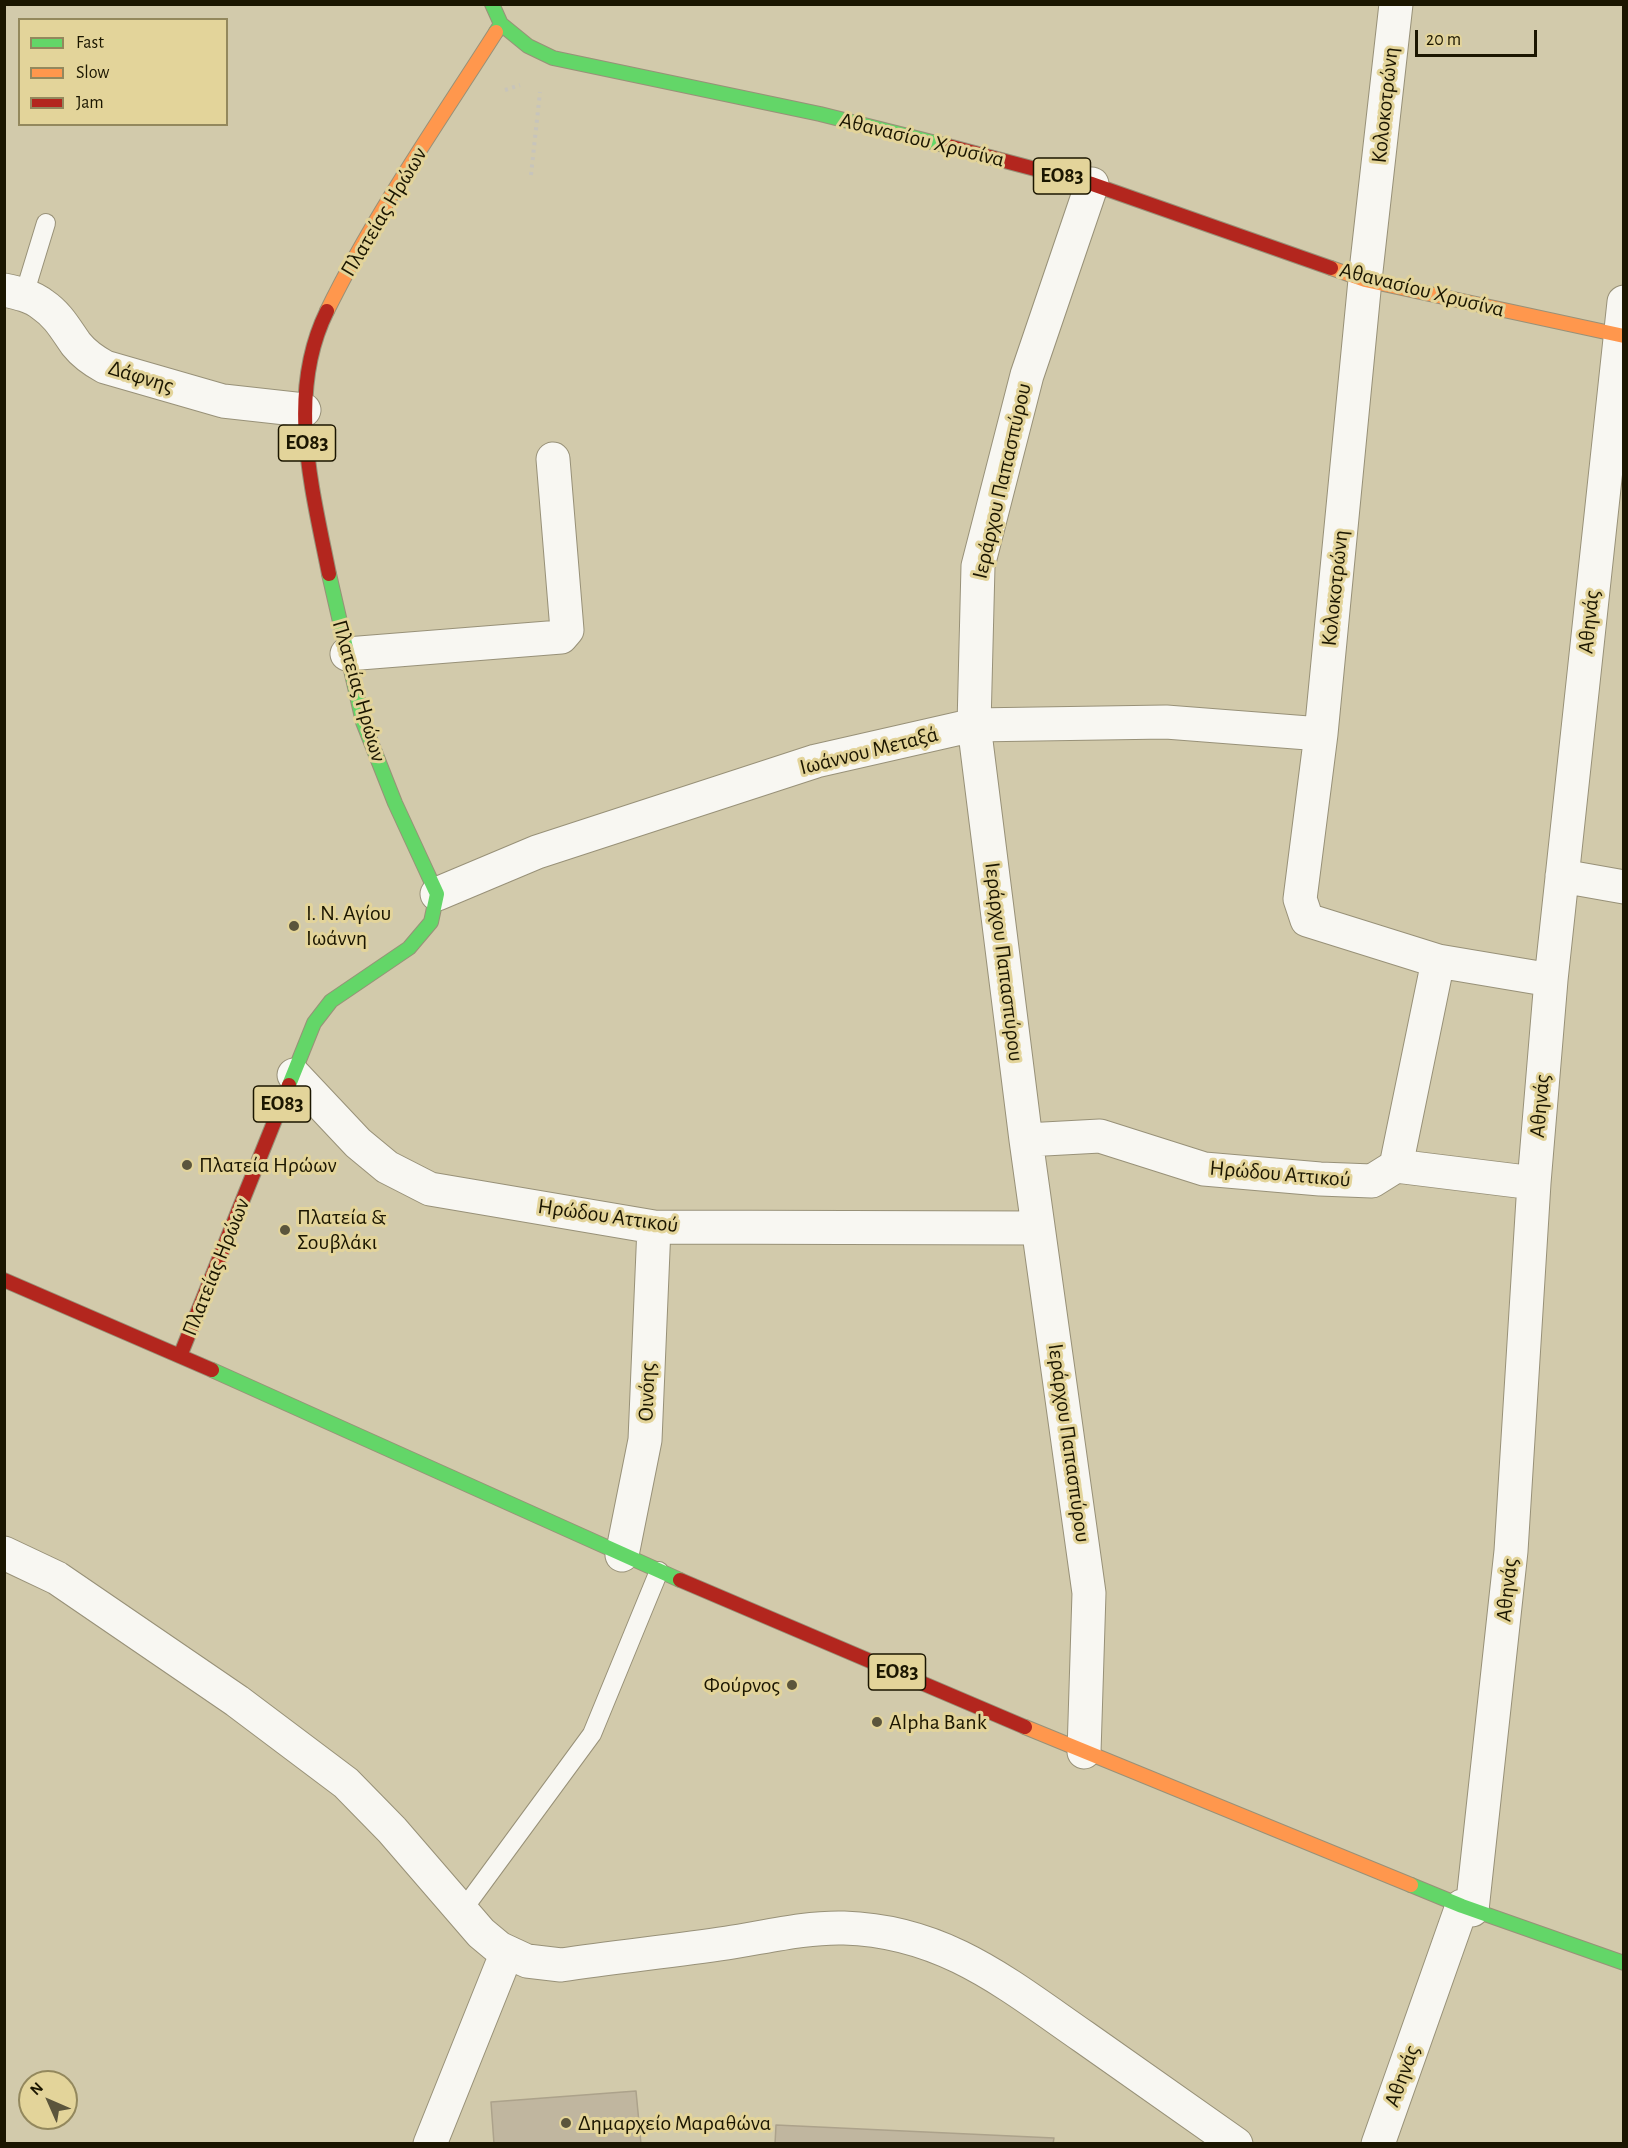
<!DOCTYPE html>
<meta charset="utf-8">
<style>
body{margin:0}
#map{position:relative;width:1628px;height:2148px;overflow:hidden;background:#d2caab;font-family:"Alegreya Sans",sans-serif}
canvas{display:block}
.frame{position:absolute;inset:0;border:6px solid #1b1601;pointer-events:none}
.legend{position:absolute;left:18px;top:18px;width:210px;height:108px;box-sizing:border-box;background:#e3d49a;border:2px solid #93885d;margin:0;padding:8px 10px;list-style:none;font-size:18px;color:#1b1601}
.legend li{display:flex;align-items:center;gap:12px;height:30px}
.legend b{width:30px;border:2px solid #93885d}
.north{position:absolute;left:18px;top:2070px;width:60px;height:60px;box-sizing:border-box;background:#e3d49a;border:2px solid #93885d;border-radius:50%;rotate:315deg;font-size:16px;font-weight:700;line-height:24px;text-align:center;color:#1b1601}
.north::after{content:'';display:block;margin:auto;width:21px;height:27px;background:#5b553c;clip-path:polygon(50% 0,100% 100%,50% 72%,0 100%)}
.scale{position:absolute;left:1415px;top:30px;width:122px;height:27px;box-sizing:border-box;border:3px solid #1b1601;border-top:0;padding-left:8px;font-size:18px;line-height:21px;white-space:nowrap;color:#1b1601;-webkit-text-stroke:4px #e3d49a;paint-order:stroke}
</style>
<div id="map">
<canvas width="1628" height="2148"></canvas>
<div class="frame"></div>
<ul class="legend">
<li><b style="height:8px;background:#63d668"></b>Fast</li>
<li><b style="height:8px;background:#ff974d"></b>Slow</li>
<li><b style="height:8px;background:#b3261e"></b>Jam</li>
</ul>
<div class="north">N</div>
<div class="scale">20 m</div>
</div>
<script>
const ctx = document.querySelector('canvas').getContext('2d');
ctx.lineJoin = 'round';
function paint(path, color) {
  ctx.fillStyle = color;
  ctx.fill(path, 'evenodd');
}
function stroke(path, color, width, dash) {
  ctx.strokeStyle = color;
  ctx.lineWidth = width;
  ctx.lineCap = dash ? 'butt' : 'round';
  ctx.setLineDash(dash || []);
  ctx.stroke(path);
}
function label(font, color, halo, rows, align = 'center') {
  ctx.font = font + ' "Alegreya Sans",sans-serif';
  ctx.lineWidth = 6;
  ctx.setLineDash([]);
  ctx.textBaseline = 'middle';
  ctx.strokeStyle = halo;
  ctx.fillStyle = color;
  for (const [text, x, y, turn = 0] of rows) {
    ctx.save();
    ctx.translate(x, y);
    ctx.rotate((+turn || 0) * Math.PI / 180);
    ctx.textAlign = isNaN(turn) ? turn : align;
    if (halo) ctx.strokeText(text, 0, 0);
    ctx.fillText(text, 0, 0);
    ctx.restore();
  }
}
const building = new Path2D(`
 M636,2091L641,2144H494L491,2102Z
 M776,2125L1054,2138L1053,2144H775Z`);
const path = new Path2D(`
 M505,90L520,85
 M531,175L540,92`);
const lane = new Path2D(`
 M24,295L46,223
 M462,1911L592,1734L659,1571`);
const street = new Path2D(`
 M1396,4L1365,280L1321,734L1300,899L1307,920L1438,961L1551,980
 M4,290C18,293 32,296 43,305C58,315 66,330 76,344C84,354 94,361 105,367L223,401L304,410
 M347,654L561,637L567,630L553,459
 M1562,876L1624,887
 M437,894L537,852L816,761L974,725L1166,722L1321,734
 M294,1075L358,1143L387,1167L430,1189L654,1227L1038,1228
 M1026,1140L1100,1136L1204,1169L1320,1179L1372,1181L1396,1166L1534,1183
 M1396,1166L1438,961
 M4,1553L57,1578L237,1701L346,1783L392,1830L481,1933L499,1948L527,1961L561,1965C616,1957 672,1951 727,1943C766,1937 805,1927 844,1928C944,1931 1006,1983 1084,2037C1134,2072 1185,2108 1236,2144
 M622,1555L645,1440L654,1227
 M1084,1752L1089,1593L1026,1140L974,725L978,566L1027,375L1092,184
 M1472,1910L1511,1551L1534,1183L1551,980L1624,302
 M430,2144L507,1952
 M1378,2144L1462,1906`);
const fast = new Path2D(`
 M492,4L501,24
 M496,32L501,24L528,46L553,58L820,114L948,146
 M289,1085L314,1023L331,1001L409,948L431,922L437,894L395,803L363,722L329,574
 M212,1370L680,1580
 M1411,1885L1462,1906L1624,1963`);
const slow = new Path2D(`
 M1331,268L1365,280L1624,336
 M327,311C375,213 438,123 496,32
 M1025,1727L1411,1885`);
const jam = new Path2D(`
 M948,146L1092,184L1331,268
 M327,311C286,394 312,488 329,574
 M4,1280L212,1370
 M180,1356L289,1085
 M680,1580L1025,1727`);
const markers = [
 [294,926,6,"#5b553c"],
 [187,1165,6,"#5b553c"],
 [285,1230,6,"#5b553c"],
 [792,1685,6,"#5b553c"],
 [877,1722,6,"#5b553c"],
 [566,2123,6,"#5b553c"]
];
const shields = [
 [1062,176,57],
 [307,443,57],
 [282,1104,57],
 [897,1672,57]
];
const shieldNames = [
 ["ΕΟ83",1062,176],
 ["ΕΟ83",307,443],
 ["ΕΟ83",282,1104],
 ["ΕΟ83",897,1672]
];
const streetNames = [
 ["Κολοκοτρώνη",1385,105,-84],
 ["Αθανασίου Χρυσίνα",922,140,14],
 ["Πλατείας Ηρώων",384,212,-59],
 ["Αθανασίου Χρυσίνα",1422,290,14],
 ["Δάφνης",141,377,17],
 ["Ιεράρχου Παπασπύρου",1002,481,-77],
 ["Κολοκοτρώνη",1335,588,-84],
 ["Αθηνάς",1589,622,-84],
 ["Πλατείας Ηρώων",359,691,74],
 ["Ιωάννου Μεταξά",869,751,-14],
 ["Ιεράρχου Παπασπύρου",1004,962,83],
 ["Αθηνάς",1540,1106,-85],
 ["Ηρώδου Αττικού",1280,1174,5],
 ["Ηρώδου Αττικού",608,1216,8],
 ["Πλατείας Ηρώων",216,1267,-68],
 ["Οινόης",647,1392,-88],
 ["Ιεράρχου Παπασπύρου",1069,1443,82],
 ["Αθηνάς",1507,1590,-84],
 ["Αθηνάς",1402,2076,-70]
];
const poiNames = [
 ["Ι. Ν. Αγίου",306,913],
 ["Ιωάννη",306,938],
 ["Πλατεία Ηρώων",199,1165],
 ["Πλατεία &",297,1217],
 ["Σουβλάκι",297,1242],
 ["Φούρνος",780,1685,"right"],
 ["Alpha Bank",889,1722],
 ["Δημαρχείο Μαραθώνα",578,2123]
];
paint(building, '#c0b69f');
stroke(building, '#aca28b', 1.5);
stroke(lane, '#989178', 20);
stroke(street, '#989178', 35);
stroke(fast, '#989178', 16);
stroke(slow, '#989178', 16);
stroke(jam, '#989178', 16);
stroke(path, '#c7c4bb', 4, [3, 4.5]);
stroke(lane, '#f8f7f2', 18);
stroke(street, '#f8f7f2', 33);
stroke(fast, '#63d668', 14);
stroke(slow, '#ff974d', 14);
stroke(jam, '#b3261e', 14);
for (const [x, y, r, color] of markers) {
  const dot = new Path2D();
  dot.arc(x, y, r, 0, 2 * Math.PI);
  ctx.fillStyle = color;
  ctx.fill(dot);
  stroke(dot, '#e3d49a', 2);
}
for (const [x, y, w] of shields) {
  const box = new Path2D();
  box.roundRect(x - w / 2, y - 18, w, 36, 4.5);
  ctx.fillStyle = '#e3d49a';
  ctx.fill(box);
  stroke(box, '#1b1601', 1.5);
}
label('bold 21px', '#1b1601', null, shieldNames);
label('22px', '#1b1601', '#e3d49a', streetNames);
label('22px', '#1b1601', '#e3d49a', poiNames, 'left');
</script>
